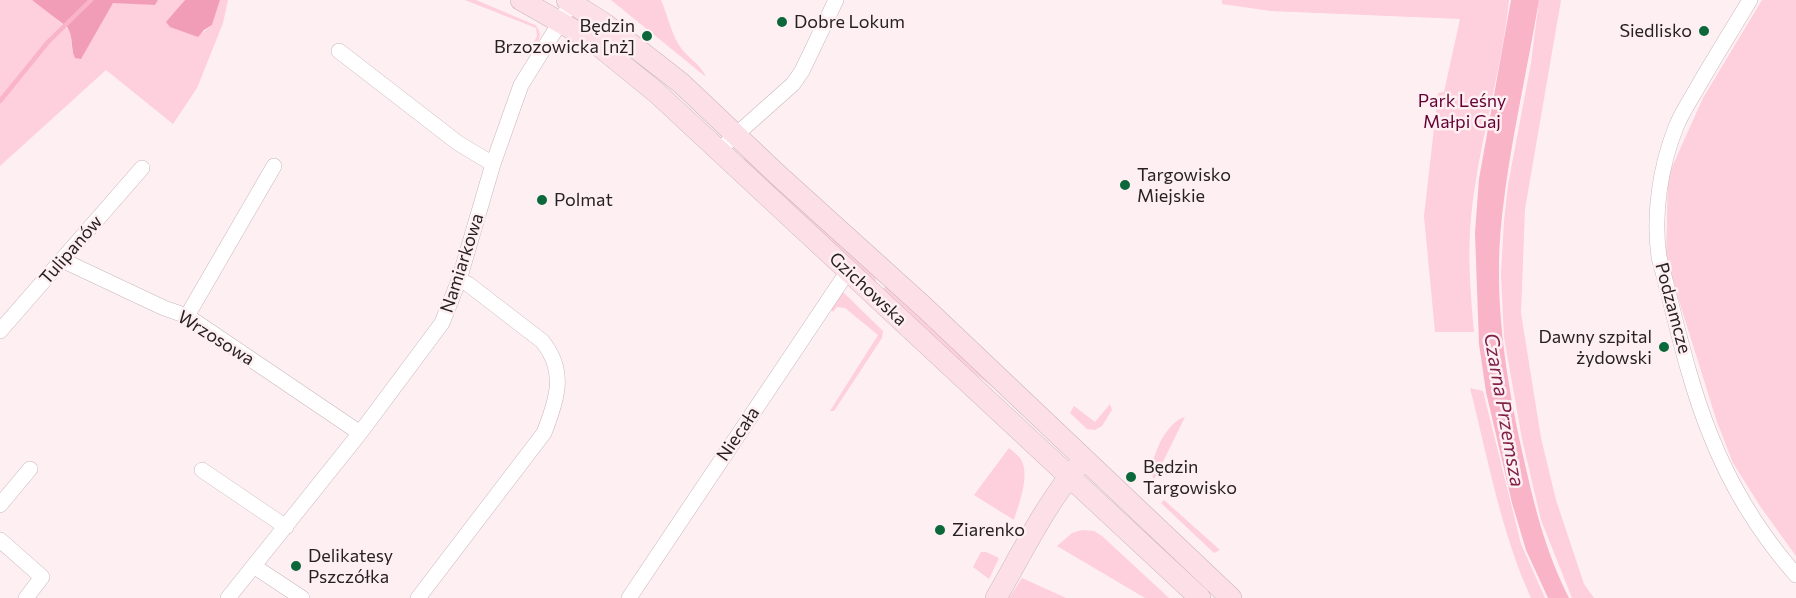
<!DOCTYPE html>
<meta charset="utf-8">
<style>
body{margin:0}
canvas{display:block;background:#feeff3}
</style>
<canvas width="1796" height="598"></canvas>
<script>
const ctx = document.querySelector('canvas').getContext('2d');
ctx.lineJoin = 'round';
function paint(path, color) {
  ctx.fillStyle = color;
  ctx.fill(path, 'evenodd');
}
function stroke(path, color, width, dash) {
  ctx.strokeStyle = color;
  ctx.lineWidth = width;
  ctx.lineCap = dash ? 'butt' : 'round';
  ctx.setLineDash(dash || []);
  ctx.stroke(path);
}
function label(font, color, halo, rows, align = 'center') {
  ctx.font = font + ' Commissioner,sans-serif';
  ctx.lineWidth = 5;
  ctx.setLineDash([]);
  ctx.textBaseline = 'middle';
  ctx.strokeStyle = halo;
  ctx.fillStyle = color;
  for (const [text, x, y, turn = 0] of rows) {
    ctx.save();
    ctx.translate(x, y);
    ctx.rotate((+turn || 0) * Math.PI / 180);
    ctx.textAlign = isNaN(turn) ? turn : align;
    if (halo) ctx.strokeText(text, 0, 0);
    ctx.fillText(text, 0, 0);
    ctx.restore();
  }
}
const green = new Path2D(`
 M0,0H32L41,5L71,32L72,52L113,2L155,5L158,0H185L171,18L202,33L212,25L220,0H228L223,23L197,88L173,124L106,70L0,166Z
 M465,0H476L535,25C545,35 537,44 531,54L527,55L537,36L536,28Z
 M611,0H661C667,14 671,32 679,45C686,57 701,64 706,77Z
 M1222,0H1509C1501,78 1475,153 1470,231C1468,265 1471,299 1474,332H1435L1424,216L1438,93L1444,92L1460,19L1271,11L1222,4Z
 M1539,0H1561L1525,209L1521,313L1541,438L1556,500L1584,584L1594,598H1572L1541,520L1522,439L1504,337L1501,274L1504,221L1508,185L1531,63Z
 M1762,0H1796V556L1760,506L1733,463L1717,422L1666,259L1668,176L1703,98Z
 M746,156L875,276L876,281L873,282L742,160Z
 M886,287L971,363L1002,394L966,367L883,291V288Z
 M842,291L883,331L882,338L834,411H830L878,335L845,308L837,307L833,312L830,308Z
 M1470,388L1483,391L1521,544L1545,598H1531C1501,532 1488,459 1470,388Z
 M1110,404L1112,410L1102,426L1095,430L1087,429L1070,413L1074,406L1095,422Z
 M1185,417L1154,480C1146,464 1166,421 1185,417Z
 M1009,448C1012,451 1017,454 1020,458C1031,473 1019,504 1014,520L974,495Z
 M1164,500L1220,550L1214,553L1161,503Z
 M1082,530L1094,531L1102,536L1169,598H1145L1057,546L1072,533Z
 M981,552H986L999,558L989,579L973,567Z
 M1022,578L1066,598H1009Z`);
const forest = new Path2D(`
 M32,0H158L155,5L113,3L81,59L75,58C70,48 74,36 67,27Z
 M185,0H220L212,25L204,30L198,37L170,27L166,22Z`);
const water = new Path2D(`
 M1511,0H1539C1527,72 1510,143 1502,216C1493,295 1505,374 1522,451C1534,504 1544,548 1569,598H1548L1526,550L1512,503L1486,392L1479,344L1475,233L1479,179Z`);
const stream = new Path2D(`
 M0,101L48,42L91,0`);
const street = new Path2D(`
 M1750,0C1732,30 1713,60 1696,90C1689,102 1681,114 1676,127C1660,167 1653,215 1659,257C1675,316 1687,377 1710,434C1730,485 1760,534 1796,575
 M339,51L458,143L493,164
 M719,150L793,84L802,71L836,0
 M62,260L164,308L187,316L360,433
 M187,316L274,166
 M0,331L142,168
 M202,470L286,527
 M0,505L30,469
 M0,540L42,577L26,598
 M255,567L302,598
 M228,598L360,433L442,323L459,280L493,164L521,85L561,21L571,2
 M418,598L544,433C557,400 567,371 542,341L468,284L459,280
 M629,598L848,271`);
const secondary = new Path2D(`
 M521,0L593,41L657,93L1200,598
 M567,0L605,24L681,83L778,175L924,307L1231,598
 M996,598C1022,553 1045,505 1078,466`);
const markers = [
 [782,22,6,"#0c683b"],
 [1704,31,6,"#0c683b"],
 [647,36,6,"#0c683b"],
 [1125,185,6,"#0c683b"],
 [542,200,6,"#0c683b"],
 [1664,347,6,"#0c683b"],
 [1131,477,6,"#0c683b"],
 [940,530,6,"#0c683b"],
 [296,566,6,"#0c683b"]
];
const poiNames = [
 ["Dobre Lokum",794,22],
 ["Będzin",635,26,"right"],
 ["Brzozowicka [nż]",635,47,"right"],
 ["Siedlisko",1692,31,"right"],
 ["Targowisko",1137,175],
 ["Miejskie",1137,196],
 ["Polmat",554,200],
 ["Dawny szpital",1652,337,"right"],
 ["żydowski",1652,358,"right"],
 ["Będzin",1143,467],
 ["Targowisko",1143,488],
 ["Ziarenko",952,530],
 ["Delikatesy",308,556],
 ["Pszczółka",308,577]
];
const parkNames = [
 ["Park Leśny",1462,101],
 ["Małpi Gaj",1462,122]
];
const streetNames = [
 ["Tulipanów",71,250,-49],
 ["Namiarkowa",462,263,-72],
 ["Gzichowska",868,289,43],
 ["Podzamcze",1673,308,75],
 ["Wrzosowa",216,338,32],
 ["Niecała",738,434,-56]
];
const waterNames = [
 ["Czarna Przemsza",1504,410,80]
];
paint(green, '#fecfdc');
paint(forest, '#f19db7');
paint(water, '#f9b4c8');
stroke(stream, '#f9b4c8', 4.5);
stroke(street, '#c8b7bc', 16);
stroke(secondary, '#c8b7bc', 22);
stroke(street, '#fff', 15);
stroke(secondary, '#fddfe8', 21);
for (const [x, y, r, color] of markers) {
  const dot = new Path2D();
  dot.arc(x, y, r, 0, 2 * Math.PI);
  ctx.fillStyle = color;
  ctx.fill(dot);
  stroke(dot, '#feeff3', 2);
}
label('18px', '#282123', '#feeff3', poiNames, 'left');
label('18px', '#640032', '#feeff3', parkNames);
label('18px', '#282123', '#feeff3', streetNames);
label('italic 20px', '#812148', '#feeff3', waterNames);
</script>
